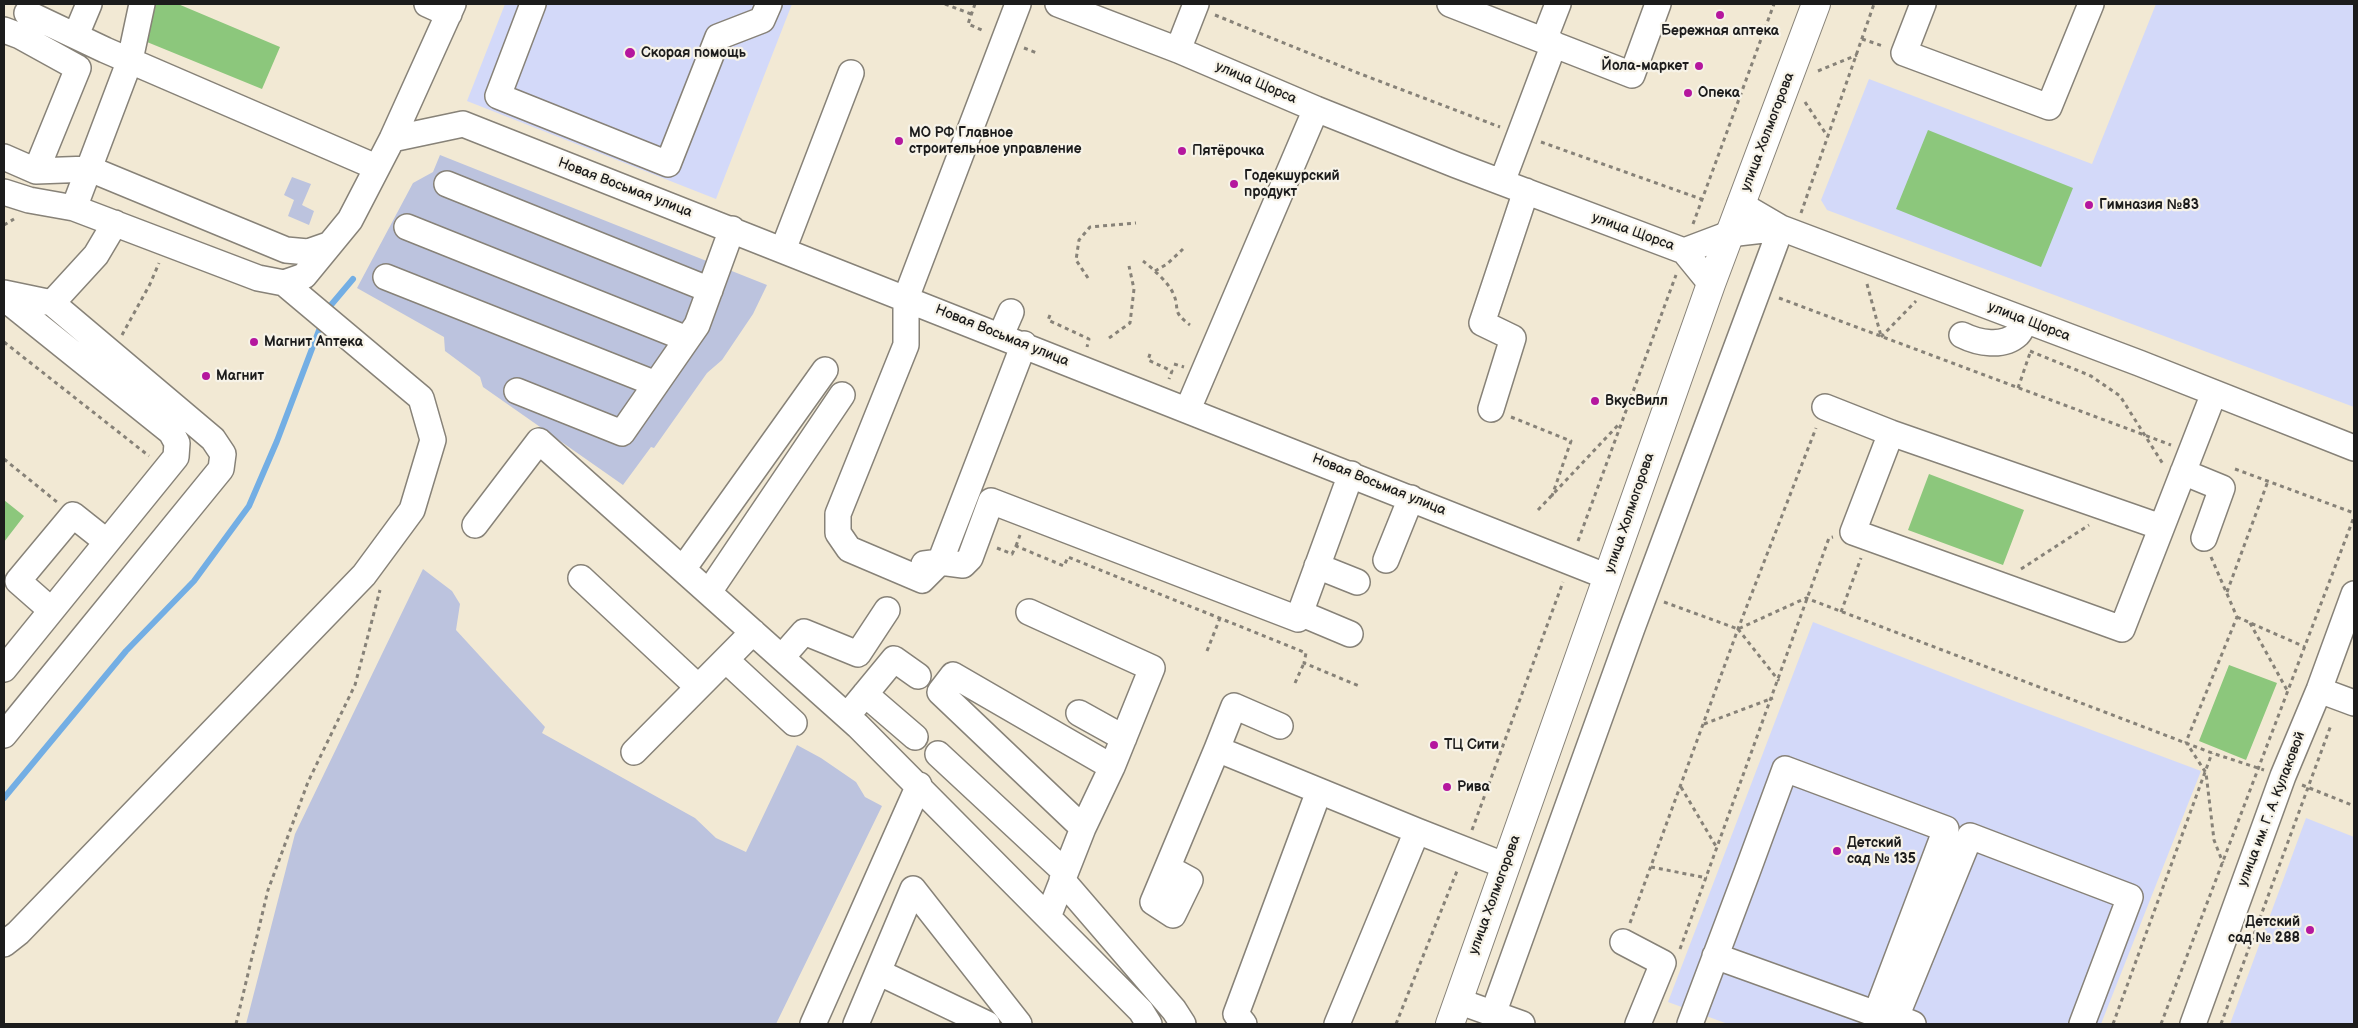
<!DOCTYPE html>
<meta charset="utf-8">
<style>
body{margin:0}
#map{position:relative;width:2358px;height:1028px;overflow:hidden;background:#f2e9d4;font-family:"Balsamiq Sans",sans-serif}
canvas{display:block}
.frame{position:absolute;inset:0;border:5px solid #1c1c1c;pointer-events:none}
</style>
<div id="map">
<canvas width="2358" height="1028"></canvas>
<div class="frame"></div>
</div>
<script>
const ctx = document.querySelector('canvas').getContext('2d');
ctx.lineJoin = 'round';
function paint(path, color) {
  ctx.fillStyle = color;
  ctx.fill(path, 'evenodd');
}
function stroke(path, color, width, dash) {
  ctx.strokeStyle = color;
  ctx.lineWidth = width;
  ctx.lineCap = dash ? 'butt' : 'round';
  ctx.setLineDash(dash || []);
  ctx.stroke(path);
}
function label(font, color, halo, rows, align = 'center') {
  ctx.font = font + ' "Balsamiq Sans",sans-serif';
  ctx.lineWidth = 4.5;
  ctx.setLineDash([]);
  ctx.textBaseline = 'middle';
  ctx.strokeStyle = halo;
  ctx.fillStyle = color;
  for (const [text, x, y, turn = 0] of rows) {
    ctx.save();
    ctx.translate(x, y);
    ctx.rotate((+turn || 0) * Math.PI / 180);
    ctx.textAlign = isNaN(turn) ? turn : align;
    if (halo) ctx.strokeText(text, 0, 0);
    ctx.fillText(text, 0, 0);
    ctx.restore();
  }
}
const built = new Path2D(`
 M505,4H792L716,199L467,101Z
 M2156,4H2354V407L1827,210L1821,200L1869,79L2092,164Z
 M1813,622L2009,699L2201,771L2101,1024H1728L1668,1002Z
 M2306,818L2354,837V1024H2230Z`);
const industrial = new Path2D(`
 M440,155L767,285L753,314L722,360L707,373L654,448L651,447L623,485L483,387L480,377L445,351L444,337L357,288L413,183L433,172Z
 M292,177L311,184L302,205L314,211L309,225L288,216L294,200L284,195Z
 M423,569L452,591L460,604L456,630L545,727L542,733L695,818L716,838L746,852L797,745L821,758L856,782L865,797L882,806L776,1024H246L295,834Z`);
const green = new Path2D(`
 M153,4H178L280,47L262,89L147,42Z
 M1928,130L2073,188L2041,267L1896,209Z
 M1929,474L2024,510L2003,565L1908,530Z
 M4,500L24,516L4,542Z
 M2229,665L2277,683L2246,760L2199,741Z`);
const stream = new Path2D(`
 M331,305L353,279
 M4,798L126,651L194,581L249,506L277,441L321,325`);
const path = new Path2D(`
 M945,4L971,14
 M975,4L968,24L984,31
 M1215,15L1358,73L1500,127
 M1862,39L1883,46
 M1024,48L1037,53
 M1818,71L1857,55
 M1805,102L1828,137
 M1541,142L1701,199
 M1801,213L1874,4
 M1693,224L1774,4
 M4,225L14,219
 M1143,261C1152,268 1168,282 1173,293C1181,310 1170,310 1190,325
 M1155,271L1167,264L1183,249
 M1088,278L1076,260L1079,240L1090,227L1136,223
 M1867,284L1881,336
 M1779,298L2171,445
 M1050,315L1048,320L1089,339L1087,347
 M122,335L150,284L159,263
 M1881,337L1916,301
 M1109,338L1130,323L1134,289L1129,266
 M4,342L149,456
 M2030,351L2091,376L2120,396L2163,464
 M1150,354L1148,360L1172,371L1169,379
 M1174,364L1184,367
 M2018,388L2030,353
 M1511,417L1571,441L1552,496
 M4,459L57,502
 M2235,469L2354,513
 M1538,510L1620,423
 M1578,541L1676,275
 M1016,546L1020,535
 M997,548L1012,554L1016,546L1064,566L1068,557L1306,653L1304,663L1359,686
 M2211,557L2237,617L2186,742L2206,773L2214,840L2223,863
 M2021,569L2089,525
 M2227,592L2268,481
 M1664,602L1738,629L1806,598L2212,753L2264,770
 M1841,612L1861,558
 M2237,617L2305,647
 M2250,623L2288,692
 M1738,629L1779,681
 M1207,651L1220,618
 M1295,683L1304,663
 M1704,724L1773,698
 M2302,785L2354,806
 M1681,787L1717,848
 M1472,830L1563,582
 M1651,867L1707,878
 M1630,923L1738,629L1816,428
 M1680,949L1829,538L1833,537
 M236,1024L268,890L308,782L355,685L380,590
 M1396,1024L1457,871
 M2113,1024L2212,753
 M2161,1024L2354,517
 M2221,1024L2331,725`);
const minor = new Path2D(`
 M427,4L449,14
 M533,4L498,96L668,164L718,37L762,20L769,4
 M1018,4L906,298V345L838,514V533L849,549L922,580L940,562L1024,344
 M1058,4L1178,50L1316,109L1456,165L1684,251L1729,234L1781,228L2139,363L2354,448
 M1450,4L1632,75L1658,4
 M1923,4L1904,53L2049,107L2091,4
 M27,13L105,50L376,167
 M4,30L20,36L78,68L36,171
 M76,35L89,4
 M1544,40L1558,4
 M1178,50L1196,4
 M392,139L463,124L1608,577
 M4,157L36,171L90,169L286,250L308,252L328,245
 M1502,182L1554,44
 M447,184L710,290
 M4,192L29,200L74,208L258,278L284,283L421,398L433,440L412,510L364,575L18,933L4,944
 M74,208L130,60L142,4
 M407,227L687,339
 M783,250L851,73
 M1684,251L1711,284
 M386,277L656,384
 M284,283L304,276L350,220L392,139L453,4
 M4,293L52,303L96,255L115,223
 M4,298L171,432L177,443L176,457L4,669
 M1001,335L1011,312
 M1962,335C1978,343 2003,348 2018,334C2021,331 2023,325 2026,321
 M517,391L622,433L697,325L732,229
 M1825,407L1891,433L2161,527
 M1188,409L1316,109
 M1491,409L1513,338L1482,323L1526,191
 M1891,433L1853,532L2122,629L2214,393
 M2183,472L2222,488L2204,538
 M475,525L539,441L858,726L1141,1011L1149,1024
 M1386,560L1411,498
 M924,564L940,562L963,565L970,558L991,501L1298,619L1351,474
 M1317,566L1357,582
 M683,569L825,370
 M581,578L698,687
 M709,592L842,395
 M51,610L18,581L73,515L107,542
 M1029,612L1152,668L1112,767
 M1300,613L1350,634
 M782,657L804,632L858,654L887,610
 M726,660L794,723
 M2319,690L2354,703
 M865,694L915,737
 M1079,713L1124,738
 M847,716L894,659L918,676
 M4,735L221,469L223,454L213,439L52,303
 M1217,749L1234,706L1280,726
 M634,752L753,632
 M938,754L1065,872
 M1168,868L1190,880L1173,915L1153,902L1217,749L1417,831L1506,866
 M1062,880L1174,1010L1183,1024
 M1048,917L1083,828L940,692L953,675L1112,767L1083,828
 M1623,942L1663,963L1638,1024
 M878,972L987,1024
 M1458,1001L1522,1024
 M1493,1014L1632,628L1781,228L1740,204
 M813,1024L919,785
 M856,1024L913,889L1019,1024
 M1244,1024L1236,1014L1319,791
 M1337,1024L1417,831
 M1690,1024C1722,940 1754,854 1785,769L1946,829L1876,1014L1715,956
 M1913,1024L1896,1017L1970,836L2130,897L2082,1024
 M2193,1024L2283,776L2319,690L2354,594`);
const major = new Path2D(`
 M1450,1024L1711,284L1816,4`);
const markers = [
 [1720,15,5,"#b5179e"],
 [630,53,6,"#b5179e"],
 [1699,66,5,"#b5179e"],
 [1688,93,5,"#b5179e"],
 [899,141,5,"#b5179e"],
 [1182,151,5,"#b5179e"],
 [1234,184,5,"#b5179e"],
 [2089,205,5,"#b5179e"],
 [254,342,5,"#b5179e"],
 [206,376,5,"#b5179e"],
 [1595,401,5,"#b5179e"],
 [1434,745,5,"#b5179e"],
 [1447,787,5,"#b5179e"],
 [1837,851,5,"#b5179e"],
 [2310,930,5,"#b5179e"]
];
const poiNames = [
 ["Бережная аптека",1720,31,"center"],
 ["Скорая помощь",641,53],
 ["Йола-маркет",1689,66,"right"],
 ["Опека",1698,93],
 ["МО РФ Главное",909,133],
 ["строительное управление",909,149],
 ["Пятёрочка",1192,151],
 ["Годекшурский",1244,176],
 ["продукт",1244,192],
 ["Гимназия №83",2099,205],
 ["Магнит Аптека",264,342],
 ["Магнит",216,376],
 ["ВкусВилл",1605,401],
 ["ТЦ Сити",1444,745],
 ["Рива",1457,787],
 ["Детский",1847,843],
 ["сад № 135",1847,859],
 ["Детский",2300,922,"right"],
 ["сад № 288",2300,938,"right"]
];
const streetNames = [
 ["улица Щорса",1256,83,23],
 ["улица Холмогорова",1768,132,-69],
 ["Новая Восьмая улица",625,188,21],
 ["улица Щорса",1633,232,20],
 ["улица Щорса",2029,322,21],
 ["Новая Восьмая улица",1002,336,22],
 ["Новая Восьмая улица",1379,485,22],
 ["улица Холмогорова",1630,513,-71],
 ["улица им. Г. А. Кулаковой",2272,809,-69],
 ["улица Холмогорова",1495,895,-70]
];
paint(built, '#d3d9f9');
paint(industrial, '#bcc3de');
paint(green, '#8cc77c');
stroke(stream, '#73aee4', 6);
stroke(minor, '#878278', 28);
stroke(major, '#878278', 30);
stroke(path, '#878278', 3, [4, 4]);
stroke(minor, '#fff', 25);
stroke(major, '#fff', 28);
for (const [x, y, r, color] of markers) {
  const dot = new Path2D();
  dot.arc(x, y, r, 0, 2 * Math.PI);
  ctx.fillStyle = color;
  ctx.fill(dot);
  stroke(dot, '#f7f3e8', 2);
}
label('bold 14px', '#1c1c1c', '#f7f3e8', poiNames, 'left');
label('14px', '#1c1c1c', '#f7f3e8', streetNames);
</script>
